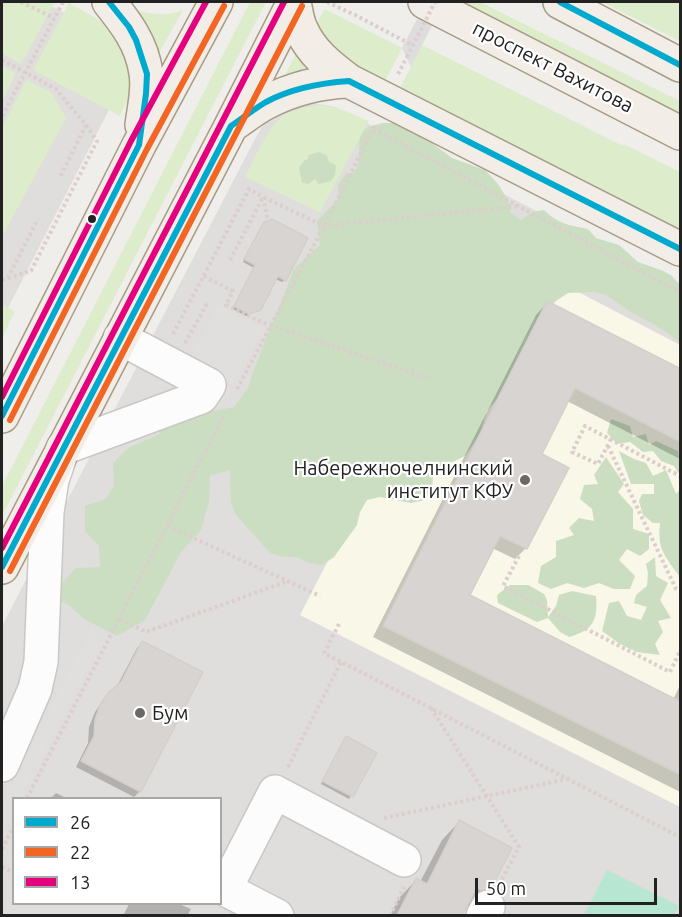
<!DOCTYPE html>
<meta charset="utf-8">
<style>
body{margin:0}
#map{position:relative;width:682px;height:917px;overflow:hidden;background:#f0eeeb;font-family:Ubuntu,sans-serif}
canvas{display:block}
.frame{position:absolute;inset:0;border:3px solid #222;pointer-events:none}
.legend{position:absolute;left:12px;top:797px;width:210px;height:108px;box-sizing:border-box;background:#fff;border:2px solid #a7a7a7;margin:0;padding:8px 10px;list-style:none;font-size:18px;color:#222}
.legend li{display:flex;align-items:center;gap:12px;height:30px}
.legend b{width:30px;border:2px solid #a7a7a7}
.scale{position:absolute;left:475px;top:878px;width:182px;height:27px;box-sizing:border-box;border:3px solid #222;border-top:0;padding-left:8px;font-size:18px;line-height:21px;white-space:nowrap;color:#222;-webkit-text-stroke:4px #fff;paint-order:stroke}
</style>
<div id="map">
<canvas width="682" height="917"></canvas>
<div class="frame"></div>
<ul class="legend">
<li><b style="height:8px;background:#00a9ce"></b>26</li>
<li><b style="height:8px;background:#f26522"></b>22</li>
<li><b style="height:8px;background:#e5007d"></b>13</li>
</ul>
<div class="scale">50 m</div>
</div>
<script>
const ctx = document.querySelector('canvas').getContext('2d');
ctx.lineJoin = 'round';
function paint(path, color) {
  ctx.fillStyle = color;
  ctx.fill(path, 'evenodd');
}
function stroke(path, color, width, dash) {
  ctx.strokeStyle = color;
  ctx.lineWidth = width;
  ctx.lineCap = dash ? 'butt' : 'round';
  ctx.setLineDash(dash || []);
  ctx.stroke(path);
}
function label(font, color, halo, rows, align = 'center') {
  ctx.font = font + ' Ubuntu,sans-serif';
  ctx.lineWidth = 4.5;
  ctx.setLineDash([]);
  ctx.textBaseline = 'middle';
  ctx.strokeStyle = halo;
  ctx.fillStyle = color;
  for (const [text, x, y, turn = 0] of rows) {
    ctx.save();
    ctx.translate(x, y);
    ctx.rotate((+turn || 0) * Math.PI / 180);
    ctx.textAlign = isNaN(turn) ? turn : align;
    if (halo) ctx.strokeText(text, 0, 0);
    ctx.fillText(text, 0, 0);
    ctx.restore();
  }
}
const residential = new Path2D(`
 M2,2H44L105,35L120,88L2,320Z
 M308,102L335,107L680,285V915H2V626L254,141L267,117ZM14,798H220V904H14Z`);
const education = new Path2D(`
 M490,246L680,345V807L300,615Z`);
const grass = new Path2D(`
 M6,2H55L21,64L2,53V9Z
 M250,2H266L2,516V486Z
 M454,2H480L680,101V114Z
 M602,2H680V41Z
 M69,3L113,28L125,42L132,75L128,99L120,116L33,70Z
 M325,9L402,48L385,81L330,52L317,27L319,19Z
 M134,10C151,14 166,17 183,10L159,53C153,36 146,24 134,10Z
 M422,45L623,146L624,144L680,172V230L400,88Z
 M299,47L316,75L281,84Z
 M2,66L16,73L2,101Z
 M26,80L51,92L66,118L2,237V128Z
 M320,105L343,110L369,121L320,212L245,177C254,160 268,126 283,116C294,109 307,107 320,105ZM308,159L331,181L319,184L315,179L304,161Z
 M2,305L15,311L2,338Z`);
const forest = new Path2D(`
 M383,123H405L452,158L485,170L498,184L508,200L511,213L521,220L532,212L544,210C558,224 569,225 588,229L596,238L619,245L638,262L661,270L671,275L680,285V342L657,326L629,311L606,295L594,292L568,293L556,301L544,313L511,382L487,411L480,435L472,446L465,456L442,467L433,477L432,489L425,500L411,503L380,497L367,500L360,512L357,525L334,557L322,565L309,563L297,557H283L270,553L236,515L231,503L230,470L210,476L209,501L201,530L181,552L145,620L117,636L84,619L69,605L50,596L76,568L100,567L99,546L85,531V506L106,499L114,486L113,463L128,448L160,434L154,413L192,405L214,411L234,407L248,388L253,372L294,269L320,245L317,221L339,198L338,185L346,173H353C367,161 350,137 369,127C373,125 379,124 383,123Z
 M320,152L327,156L329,162L336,165L335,175L331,181L319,184L315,179L308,184L302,182L299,168L304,161L308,159V155Z
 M611,419L630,426L633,437L646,434L649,445L656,441L678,451L679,460L680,461V475L674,466L661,461L653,451L643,452L630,442L617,444L607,433Z
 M619,451L634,459L646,463L653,476L666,470L676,494L680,490V577C665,556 657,550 660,523H653L643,515L639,501L642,494H654V484H631Z
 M606,457L624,484L618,492L633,509V529L649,534V549L640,556L627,549L619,560L635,576L630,589H614L599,583L584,588L567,583L551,589L538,583L541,566L556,557V541L574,535L569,528L579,518L594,521L592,509L580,499L584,485L598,484L594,475Z
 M655,557L656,576L668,583L660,600L671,618L658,621L663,632L655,644L660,655L637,652L620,644L602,631L609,603L619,601L627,616L641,620L647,607L634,603L636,595L647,586L648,573L646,564Z
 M510,585H528L544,594L547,600L548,617L556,606L559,595L572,591L596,596C598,621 593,630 569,637L560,632L548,618L537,622L498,603L497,595Z`);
const pitch = new Path2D(`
 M607,870L679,906L674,915H584Z`);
const parking = new Path2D(`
 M218,305L263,329L221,408L176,384Z
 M92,628L103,640L20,798H14L13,812L2,835V801Z`);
const pier = new Path2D(`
 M426,2H444L411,67L402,48Z`);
const shadow = new Path2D(`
 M264,223L285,280L282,282L275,279L259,309L256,312L246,316L233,309L254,268L243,262L261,226Z
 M547,303L680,370V459L567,401L540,454L526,548L515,559L492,548L468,596L673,700L680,685V792L373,637L536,315Z
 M143,642L140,791L134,797L76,767L88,743L89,727L95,712L104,699L116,688L137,648Z
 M344,741L375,753L349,799L321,784Z
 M56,793L66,798H51Z
 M459,822L489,888L471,906L465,907L461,916H390L399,898L416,880L420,882L442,840Z
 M129,904H179L191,909L187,916H123Z`);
const building = new Path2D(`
 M272,219L308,238L286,281L278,276L261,310L249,314L234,306L255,265L244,259L264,222Z
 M547,301L681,369V442L575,388L542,454L569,468L527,549L500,536L470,595L681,702V775L383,626Z
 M142,641L203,672L141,792L81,761L94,736L95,720L100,705L110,691L121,682Z
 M346,736L377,753L353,797L322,781Z
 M459,820L512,848L491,889L481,890L477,888L462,915H397L416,878L427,884Z`);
const path = new Path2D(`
 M21,2L54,18
 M327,2L355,15L412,45
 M2,60L56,89L86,125L59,179
 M398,74L407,57
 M2,116L63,2
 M373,129L680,292
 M230,260L263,197L324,226L519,206
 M204,276L233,291L226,305L257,320L272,326L430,379
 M8,278L31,271L97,141L86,125
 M2,280L8,278L38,219
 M173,334L249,189L263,197L268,221
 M185,343L208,302
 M237,389L324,226L375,125
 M611,439L598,464L572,452L585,426L680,476
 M608,446L676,589L680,591
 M167,526L320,596
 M519,556L503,586L670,672L680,651
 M120,619L146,632L288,581
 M339,624L324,653L680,837
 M431,708L519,847L500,883
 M288,767L341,662
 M27,798L224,415
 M384,818L567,779
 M2,849L14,826
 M2,867L14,873
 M390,916L404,887`);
const minor = new Path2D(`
 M2,765L35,689L41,662L47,512L52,480L63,448L201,397L209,385L120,338
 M277,916L225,889L275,792L404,860
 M483,916L488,907`);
const major = new Path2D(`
 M109,2C126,23 142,44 146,73C149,90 144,108 142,125
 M294,2C296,11 297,21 301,29C311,52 329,66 349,81L680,249
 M425,2L680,133
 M560,2L680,65
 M232,125C244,117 255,108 267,102C294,88 319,82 349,81
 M2,416L139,145L216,2
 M2,567L231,126L294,2`);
const pathBridge = new Path2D(`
 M407,57L435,2`);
const bus1 = new Path2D(`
 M560,2L680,65
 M2,416L139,145L146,94L147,74L136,40L129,27L109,2
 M2,567L231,126C243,118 254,109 266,102C292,88 320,83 349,81L680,249`);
const bus2 = new Path2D(`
 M10,420L147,149L224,6
 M10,571L302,6`);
const bus3 = new Path2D(`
 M2,397L131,141L206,2
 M2,548L284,2`);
const markers = [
 [92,219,5,"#222"],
 [525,480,6,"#6a6968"],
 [140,713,6,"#6a6968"]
];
const streetNames = [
 ["проспект Вахитова",553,67,27]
];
const poiNames = [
 ["Набережночелнинский",513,468],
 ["институт КФУ",513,491],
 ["Бум",152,713,"left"]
];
paint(residential, '#dfdedc');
paint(education, '#f8f7e8');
paint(grass, '#ddeccb');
paint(forest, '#cbdec1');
paint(pitch, '#b7e6d2');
paint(parking, '#e0dfde');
paint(pier, '#dedddd');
paint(shadow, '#0003');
paint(building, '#d7d4d2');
stroke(building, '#d3d0cc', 1.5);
stroke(minor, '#c9c8c7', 36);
stroke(major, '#a79c86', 36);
stroke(path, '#dccecd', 4, [3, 3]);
stroke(minor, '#fdfcfc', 33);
stroke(major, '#f3ede7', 33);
stroke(pathBridge, '#dccecd', 4, [3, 3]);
stroke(bus1, '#00a9ce', 6);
stroke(bus2, '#f26522', 6);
stroke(bus3, '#e5007d', 6);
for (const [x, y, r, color] of markers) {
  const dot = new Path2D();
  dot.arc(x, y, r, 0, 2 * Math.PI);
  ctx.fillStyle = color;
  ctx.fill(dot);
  stroke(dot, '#fff', 2);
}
label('20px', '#222', '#fff', streetNames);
label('20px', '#222', '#fff', poiNames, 'right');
</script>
